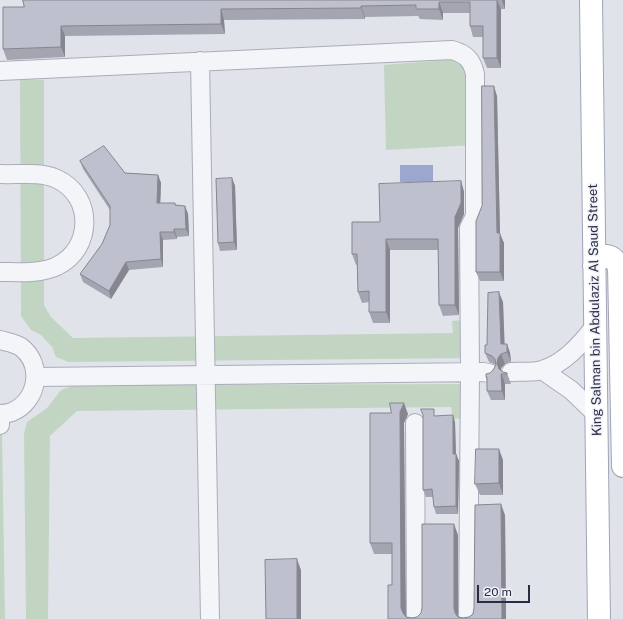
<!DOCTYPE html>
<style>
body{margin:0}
#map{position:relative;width:623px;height:619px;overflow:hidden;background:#e1e3eb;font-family:"Public Sans",sans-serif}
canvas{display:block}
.scale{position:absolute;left:477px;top:585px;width:53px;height:18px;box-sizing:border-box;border:2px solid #292c44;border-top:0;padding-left:5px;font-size:12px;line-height:14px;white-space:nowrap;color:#292c44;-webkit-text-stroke:3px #f1f2f8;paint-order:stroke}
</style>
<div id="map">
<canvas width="623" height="619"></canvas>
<div class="scale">20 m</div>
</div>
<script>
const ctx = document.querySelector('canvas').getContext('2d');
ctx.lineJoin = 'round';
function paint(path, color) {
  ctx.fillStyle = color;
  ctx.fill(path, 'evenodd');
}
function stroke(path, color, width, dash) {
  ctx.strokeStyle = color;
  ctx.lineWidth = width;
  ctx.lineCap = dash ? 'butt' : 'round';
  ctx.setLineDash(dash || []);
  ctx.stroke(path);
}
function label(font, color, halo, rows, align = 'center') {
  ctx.font = font + ' "Public Sans",sans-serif';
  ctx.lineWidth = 3;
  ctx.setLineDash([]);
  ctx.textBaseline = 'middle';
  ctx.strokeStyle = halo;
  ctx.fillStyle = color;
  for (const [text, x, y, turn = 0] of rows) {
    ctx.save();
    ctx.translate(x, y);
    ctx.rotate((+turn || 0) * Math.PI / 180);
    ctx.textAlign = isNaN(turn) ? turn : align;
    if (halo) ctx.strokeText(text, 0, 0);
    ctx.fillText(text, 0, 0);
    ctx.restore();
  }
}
const green = new Path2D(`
 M458,59L467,62L474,145L386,150L384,65Z
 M20,79L44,80V305L51,317L73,338L453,333L452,321L474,319L475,358L69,362L56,357L52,347L41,335L31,330L21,316Z
 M474,384V417L453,419L451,407L77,411L50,436L48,619H26L24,434L27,422L47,408L61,390L75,385Z
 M0,430L2,434L5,619H0Z`);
const water = new Path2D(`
 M400,165H433V182H400Z`);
const minor = new Path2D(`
 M200,61L210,619
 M0,71L452,50C466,54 472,60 475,74V216L469,228L470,372L468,619
 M0,174C18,175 40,171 57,179C94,196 93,249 57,266C41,274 18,272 0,272
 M0,340C7,342 15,343 21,347C44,365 38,401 12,412C9,413 4,414 0,414V425
 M542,370L571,390L596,414
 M511,372C520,371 533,373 542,370C564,364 581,344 595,326
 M36,377L483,372L489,373
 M415,423L416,619`);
const major = new Path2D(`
 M591,0L599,619
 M594,266C601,252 612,253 619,267L623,466`);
const wall = new Path2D(`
 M23,0H505V9H501V68H487L483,58V37H473L470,26V13H443V20L420,19L418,16L365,17V19L224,20L225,34L65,36V57L7,60L3,49L24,7Z
 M497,96L500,234L504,243V281H480L476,272L482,206Z
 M80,161L125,173L158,175L161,183L160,203L185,206L188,214L189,236L177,237V239L163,240V267L129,270L111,299L83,282L80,274L102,244L110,225V210L83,169Z
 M232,178L235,186L237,250L220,251L218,243Z
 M461,181L464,192V214L458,228L459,315L443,316L439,305L438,250H390V323H373L369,312V302L362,303L358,292L357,265H356L352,254L380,222Z
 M503,302L504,344H507L510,353L511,362L505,364L501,368V370L503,372L507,373L511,384H505V400H491L487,391V382L486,377L493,370L496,365L489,362L485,353L487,345Z
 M370,413L408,414L404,423L405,616L406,617L412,618L417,617L421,613L458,535V616L463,618L469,617L473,614L505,515L506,619H388L392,585V554H374L370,543Z
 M436,416L455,422L456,454L459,461L458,514H436L434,507L433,497H426L423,490Z
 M503,460V495H480L475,484Z`);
const shadedWall = new Path2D(`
 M497,0L501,9V68L497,58Z
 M502,0H505V9Z
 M439,2L443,13V20L439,9Z
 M361,6L365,17V19L361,8Z
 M221,9L224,20L225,34L221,24Z
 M61,26L65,36V57L61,47Z
 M494,86L497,96L500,234L504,243V281L500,272L497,233Z
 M158,175L161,183L160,211L157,203Z
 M232,178L235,186L237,250L234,242Z
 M461,181L464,192V214L458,228L459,315L455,305V217Z
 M185,206L188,214L189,236L186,229Z
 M174,229L177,237V239L174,232Z
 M160,232L163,240V267L161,259Z
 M386,239L390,250V323L386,312Z
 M126,262L129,270L111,299L109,291Z
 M499,292L503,302L505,353L501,344Z
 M507,344L510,353L511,362L507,352Z
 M501,354L505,364L501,368V372L505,384V400L502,391L497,363L498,358Z
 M404,403L408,414L404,423L406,619L401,608L400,412Z
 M453,415L455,422L456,459V454L459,461L458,514L456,506L453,454Z
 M499,449L503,460V495L499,483Z
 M501,504L505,515L506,619H502Z
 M454,524L458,535V619L454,608Z
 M297,559L301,570V619H297Z`);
const building = new Path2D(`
 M23,0H497V58H483V26H470V2H439V9H416V5L361,6V8L221,9V24L61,26V47L3,49V7H24Z
 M482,86H494L497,233H500V272H476V221L482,206Z
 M104,146L125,173L158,175L157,203H175V205L185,206L186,229H174V232H160L161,259L126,262L109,291L80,274L102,244L110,225V206L80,161Z
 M232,178L234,242L218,243L216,179Z
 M461,181V203L455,217V305H439L438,239H386V312H369V291L358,292L357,254H352V222H380L379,184Z
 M499,292L501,344H507V352L501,354L498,358L497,363L499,369L503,372L507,373V374H501L502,391H487V377H486V374L490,373L493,370L496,365L495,359L492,356L485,353V345H487L488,293Z
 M390,403H404L400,412L401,608L403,613L406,617L412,618L417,617L421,613L422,608V524H454V608L455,613L458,617L463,618L469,617L473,614L474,608L475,505L501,504L502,619H388V585H392V543H370V413H391Z
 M421,409H434V416L453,415V454H456V506L434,507L432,489L423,490V415Z
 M476,449H499V483L475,484Z
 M297,559V619H266L265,560Z`);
const streetNames = [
 ["King Salman bin Abdulaziz Al Saud Street",595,310,-91]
];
paint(green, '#c2d5c2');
paint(water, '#9ba7cc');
stroke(minor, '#aaacb9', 20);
stroke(major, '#a0a4b7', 24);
stroke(minor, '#f4f5f9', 18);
stroke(major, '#fff', 22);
paint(wall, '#a3a5b1');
paint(shadedWall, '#858690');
paint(building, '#bec0ce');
stroke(building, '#858690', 1);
label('13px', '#292c44', '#f1f2f8', streetNames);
</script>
